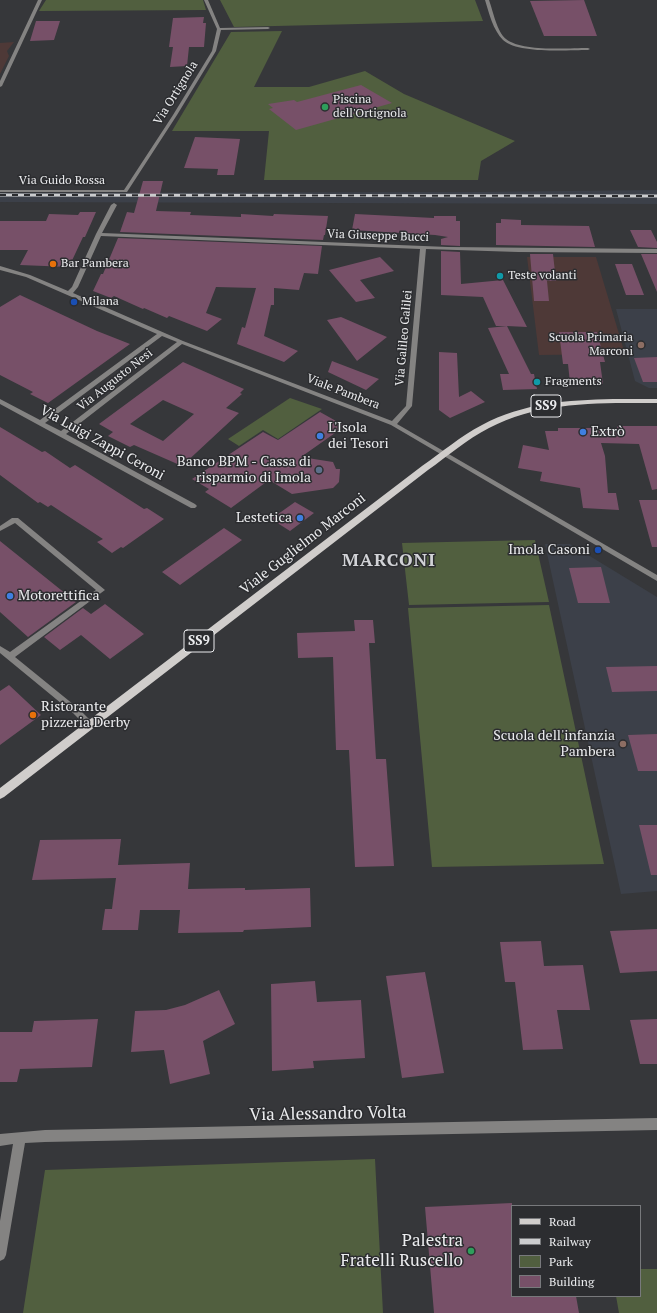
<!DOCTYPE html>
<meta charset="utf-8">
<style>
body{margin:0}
#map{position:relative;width:657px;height:1313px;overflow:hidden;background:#36373a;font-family:"PT Serif",serif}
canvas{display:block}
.legend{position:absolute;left:511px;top:1205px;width:130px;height:92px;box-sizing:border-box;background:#2c2d30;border:1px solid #78797c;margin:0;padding:5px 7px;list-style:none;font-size:12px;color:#ebecee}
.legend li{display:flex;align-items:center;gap:8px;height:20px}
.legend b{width:20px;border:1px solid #78797c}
</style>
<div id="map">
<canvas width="657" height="1313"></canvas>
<ul class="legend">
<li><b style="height:5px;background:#d0cdcb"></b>Road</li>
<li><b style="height:5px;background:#cbccce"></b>Railway</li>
<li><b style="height:11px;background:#515f3f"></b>Park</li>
<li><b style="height:11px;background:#775068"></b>Building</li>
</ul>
</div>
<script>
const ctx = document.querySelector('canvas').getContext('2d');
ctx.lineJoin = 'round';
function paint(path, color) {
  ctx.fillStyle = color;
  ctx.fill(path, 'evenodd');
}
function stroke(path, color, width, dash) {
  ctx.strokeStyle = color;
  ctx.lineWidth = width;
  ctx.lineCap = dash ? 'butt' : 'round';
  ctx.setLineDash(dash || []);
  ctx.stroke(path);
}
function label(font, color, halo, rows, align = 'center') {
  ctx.font = font + ' "PT Serif",serif';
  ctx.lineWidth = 3;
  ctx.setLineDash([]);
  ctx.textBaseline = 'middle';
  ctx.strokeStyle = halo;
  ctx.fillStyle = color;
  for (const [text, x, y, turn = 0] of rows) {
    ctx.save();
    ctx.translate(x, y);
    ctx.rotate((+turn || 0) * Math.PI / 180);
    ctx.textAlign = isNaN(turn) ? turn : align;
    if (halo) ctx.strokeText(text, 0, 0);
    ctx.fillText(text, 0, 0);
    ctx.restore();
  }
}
const built = new Path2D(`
 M657,190V204L0,202V193L475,192Z
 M616,309H657V388H649L635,381Z
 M545,544H570L657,597V891L621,894Z`);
const industrial = new Path2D(`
 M14,42L7,51L9,56L0,74V43Z
 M527,257H596L625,354L539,355Z`);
const green = new Path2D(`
 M46,0H203L206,10L39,11Z
 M220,0H475L483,21L234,27Z
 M282,31L254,87H309L365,71L404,94L515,141L481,161L478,180H264L269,131H172L231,32Z
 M290,398L322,409L278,439L263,430L239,446L228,439Z
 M535,540L549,602L409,605L402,543Z
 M549,605L604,864L432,867L408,608Z
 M375,1159L383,1313H23L45,1170Z
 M640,1269H657V1313H619L616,1296H640Z`);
const building = new Path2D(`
 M584,0L597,36H544L530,1Z
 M204,17L203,23H206L204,47H189L187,66L170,67L173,47H169L173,18Z
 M36,21H60L54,40L30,41Z
 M361,85L392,103L296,130L269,109L273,108L268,104L294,100L297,102Z
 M195,137L240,139L234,175H217L218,169L184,168Z
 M143,181H163L156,211L191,212L190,215L241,217V214L273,216L274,214L328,216L325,235H324L323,240L120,232L127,212L134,213Z
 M80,212H96L85,237H83L69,267L20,265L28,250H0V221H46L49,214L78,215Z
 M355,214L434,218V216H456V221H460V246L441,245V239L448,237L435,235L352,230Z
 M501,219L521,220V225L589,226L595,247L496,245V223H501Z
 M630,230H651L657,242V248L638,247Z
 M118,238L322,246L318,274L304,273L299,290L274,288V305H271L264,336L298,351L284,362L237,344L242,327L245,328L256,288L216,287L206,313L222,319L207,331L169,316L167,318L144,308L143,309L114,296L111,298L93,291L101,274H103Z
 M441,251L460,252L461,284L503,280L527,327L507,326L531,374H534L537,389L503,390L500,374H509L488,328L507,326H496L483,297L441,295Z
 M530,254H553L556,281H547L549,301H534Z
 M641,254H657V292Z
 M380,257L394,271L360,280L375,298L356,302L329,270Z
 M615,264H632L644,295H626Z
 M20,295L97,331L130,344L48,403L30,394L33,392L0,375V307Z
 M341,317L387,337L357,361L327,320Z
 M559,332H597L605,362H600L603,384L570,383L568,364H563Z
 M439,352L457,353L459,397L471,391L485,402L450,418L439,410Z
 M657,357V382H643L634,358Z
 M332,361L379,379L366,390L328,372Z
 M183,362L244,389L240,393L242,394L226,408L239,413L182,466L134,445L130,447L108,436L113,432L99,424ZM163,400L194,414L163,441L130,424Z
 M320,412L345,426L301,457L333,462L336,469H340L339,482L333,488L292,494L269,480L231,508L205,492L209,489L192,479L263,432L278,440Z
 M617,426H657V489L652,490L639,444L601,443L605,456L608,493H616L619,510L583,508L580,488L540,481L542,472L518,468L523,445L549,450L545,431H558V428H617Z
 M0,427L42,452L45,451L70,468L75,465L144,509L147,508L164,519L123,548L121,547L112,553L97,542L103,539L51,505L48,507L40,502L38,503L0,475Z
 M639,500H657V547H652Z
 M295,502L314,513L290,531L271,519Z
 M224,528L242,540L180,585L162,572Z
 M0,541L76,602L28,637L0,612Z
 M601,567L610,603H578L569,568Z
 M105,604L144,634L110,659L81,635L60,650L44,637L83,608L91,614Z
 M354,620H373L375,643H369L376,759H386L394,866L355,867L349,750H336L333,657L298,658L297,633L355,631Z
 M657,666V691L612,692L606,667Z
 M9,685L41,715L0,745V691Z
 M657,734V771H638L628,735Z
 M639,825H657V875H651Z
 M121,839L118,865L190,863L188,889L245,888V890L310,888L311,927L244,930L243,932L178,933L180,910H140L138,930H102L105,909H112L116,878L32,880L40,840Z
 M657,929V971L620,973L610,931Z
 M541,941L544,966L583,965L590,1010H557L563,1049L523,1050L515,982H505L500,942Z
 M425,972L444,1073L402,1078L386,976Z
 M315,981L317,1002L361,1000L365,1058L313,1061L314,1068L272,1071L271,984Z
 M219,990L235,1024L203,1041L210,1074L170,1084L164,1050L131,1052L135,1011L166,1010L185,1005Z
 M98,1019L92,1067L20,1069L17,1082H0V1032H32L34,1021Z
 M657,1019V1064H640L630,1020Z
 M512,1203V1296H576L579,1313H434L425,1207Z`);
const street = new Path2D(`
 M38,0H42L2,86L0,87V81Z
 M204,0H208L220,28L268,27L270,28L268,29L221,30L216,51L177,115L127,192H0V190H124L173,115L212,51L217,29Z
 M485,0H489C493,11 497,32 506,39C522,52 568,48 588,48L590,49L588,50C568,50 518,54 503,40C493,30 489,13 485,0Z
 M114,203L117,205L102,233L448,247L657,249V253L518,252L426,249L412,406L397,424L657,575V581L391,425L182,344L66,434L195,504L197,506L195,508H191L0,404V399L40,420L157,334L26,277L0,270V266L30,275L68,291L72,287L96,234L111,205ZM101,236L420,249L406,406L392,421L183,341L73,293L78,287ZM162,336L177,342L61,431L45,423Z
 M12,518H18L105,590L15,657L79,709L93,723L94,725L93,727L90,728L87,727L73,713L0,653V646L10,652L96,590L15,523L0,531V526Z
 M657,1118V1130L45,1142L25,1143L6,1255L4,1259L0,1261V1221L13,1144L0,1146V1134L45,1130Z`);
const primary = new Path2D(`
 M613,399H657V403C600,403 540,401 489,428C467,439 448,456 428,470L4,797L0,799V788L422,466C442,452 461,436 482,425C523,403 568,400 613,399Z`);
const rail = new Path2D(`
 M0,195L657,196`);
const markers = [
 [325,107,4,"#2e9e5b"],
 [53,264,4,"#e8710a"],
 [500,276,4,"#0f9aa8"],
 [74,302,4,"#1a4fb4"],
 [641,345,4,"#8d6e63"],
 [537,382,4,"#0f9aa8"],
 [583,432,4,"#3f7fe0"],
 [320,436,4,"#3f7fe0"],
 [319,470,4,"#5c6f8a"],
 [300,518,4,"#3f7fe0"],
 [598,550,4,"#1a4fb4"],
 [10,596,4,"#3f7fe0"],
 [33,715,4,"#e8710a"],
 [623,744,4,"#8d6e63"],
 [471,1251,4,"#2e9e5b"]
];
const farStreetnames = [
 ["Via Ortignola",176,93,-58],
 ["Via Guido Rossa",62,181],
 ["Via Giuseppe Bucci",378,236,2],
 ["Via Galileo Galilei",404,338,-85],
 ["Via Augusto Nesi",115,380,-38],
 ["Viale Pambera",343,392,21]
];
const farPoinames = [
 ["Piscina",333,100],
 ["dell'Ortignola",333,114],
 ["Bar Pambera",61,264],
 ["Teste volanti",508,276],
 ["Milana",82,302],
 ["Scuola Primaria",633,338,"right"],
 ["Marconi",633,352,"right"],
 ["Fragments",545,382]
];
const shields = [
 [546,406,30],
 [199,641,30]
];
const shieldNames = [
 ["SS9",546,406],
 ["SS9",199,641]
];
const poiNames = [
 ["L'Isola",328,428],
 ["dei Tesori",328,444],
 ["Extrò",591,432],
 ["Banco BPM - Cassa di",311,462,"right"],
 ["risparmio di Imola",311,478,"right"],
 ["Lestetica",292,518,"right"],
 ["Imola Casoni",590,550,"right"],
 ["Motorettifica",18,596],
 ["Ristorante",41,707],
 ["pizzeria Derby",41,723],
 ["Scuola dell'infanzia",615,736,"right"],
 ["Pambera",615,752,"right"]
];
const streetNames = [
 ["Via Luigi Zappi Ceroni",102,443,29],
 ["Viale Guglielmo Marconi",303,544,-38]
];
const nearStreetnames = [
 ["Via Alessandro Volta",328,1114,-1]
];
const nearPoinames = [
 ["Palestra",463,1241],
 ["Fratelli Ruscello",463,1261]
];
const districtNames = [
 ["MARCONI",389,561]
];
paint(built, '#3c4049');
paint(industrial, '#4e3937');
paint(green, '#515f3f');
paint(building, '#775068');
paint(street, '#848382');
paint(primary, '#d0cdcb');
stroke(rail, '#cbccce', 3);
stroke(rail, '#2c2d30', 2, [6]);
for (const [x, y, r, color] of markers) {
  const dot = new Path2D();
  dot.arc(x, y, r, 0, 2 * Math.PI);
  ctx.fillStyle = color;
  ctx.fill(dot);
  stroke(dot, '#2c2d30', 1.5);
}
label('12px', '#ebecee', '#2c2d30', farStreetnames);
label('12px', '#ebecee', '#2c2d30', farPoinames, 'left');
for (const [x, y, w] of shields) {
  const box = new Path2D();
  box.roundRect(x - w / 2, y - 11, w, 22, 3);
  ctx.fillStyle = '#2c2d30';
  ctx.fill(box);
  stroke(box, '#ebecee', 1);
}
label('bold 13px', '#ebecee', null, shieldNames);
label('14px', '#ebecee', '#2c2d30', poiNames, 'left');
label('14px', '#ebecee', '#2c2d30', streetNames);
label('17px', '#ebecee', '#2c2d30', nearStreetnames);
label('17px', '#ebecee', '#2c2d30', nearPoinames, 'right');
ctx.letterSpacing = '1px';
label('bold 18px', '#d1d2d6', '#2c2d30', districtNames);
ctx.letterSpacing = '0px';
</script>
